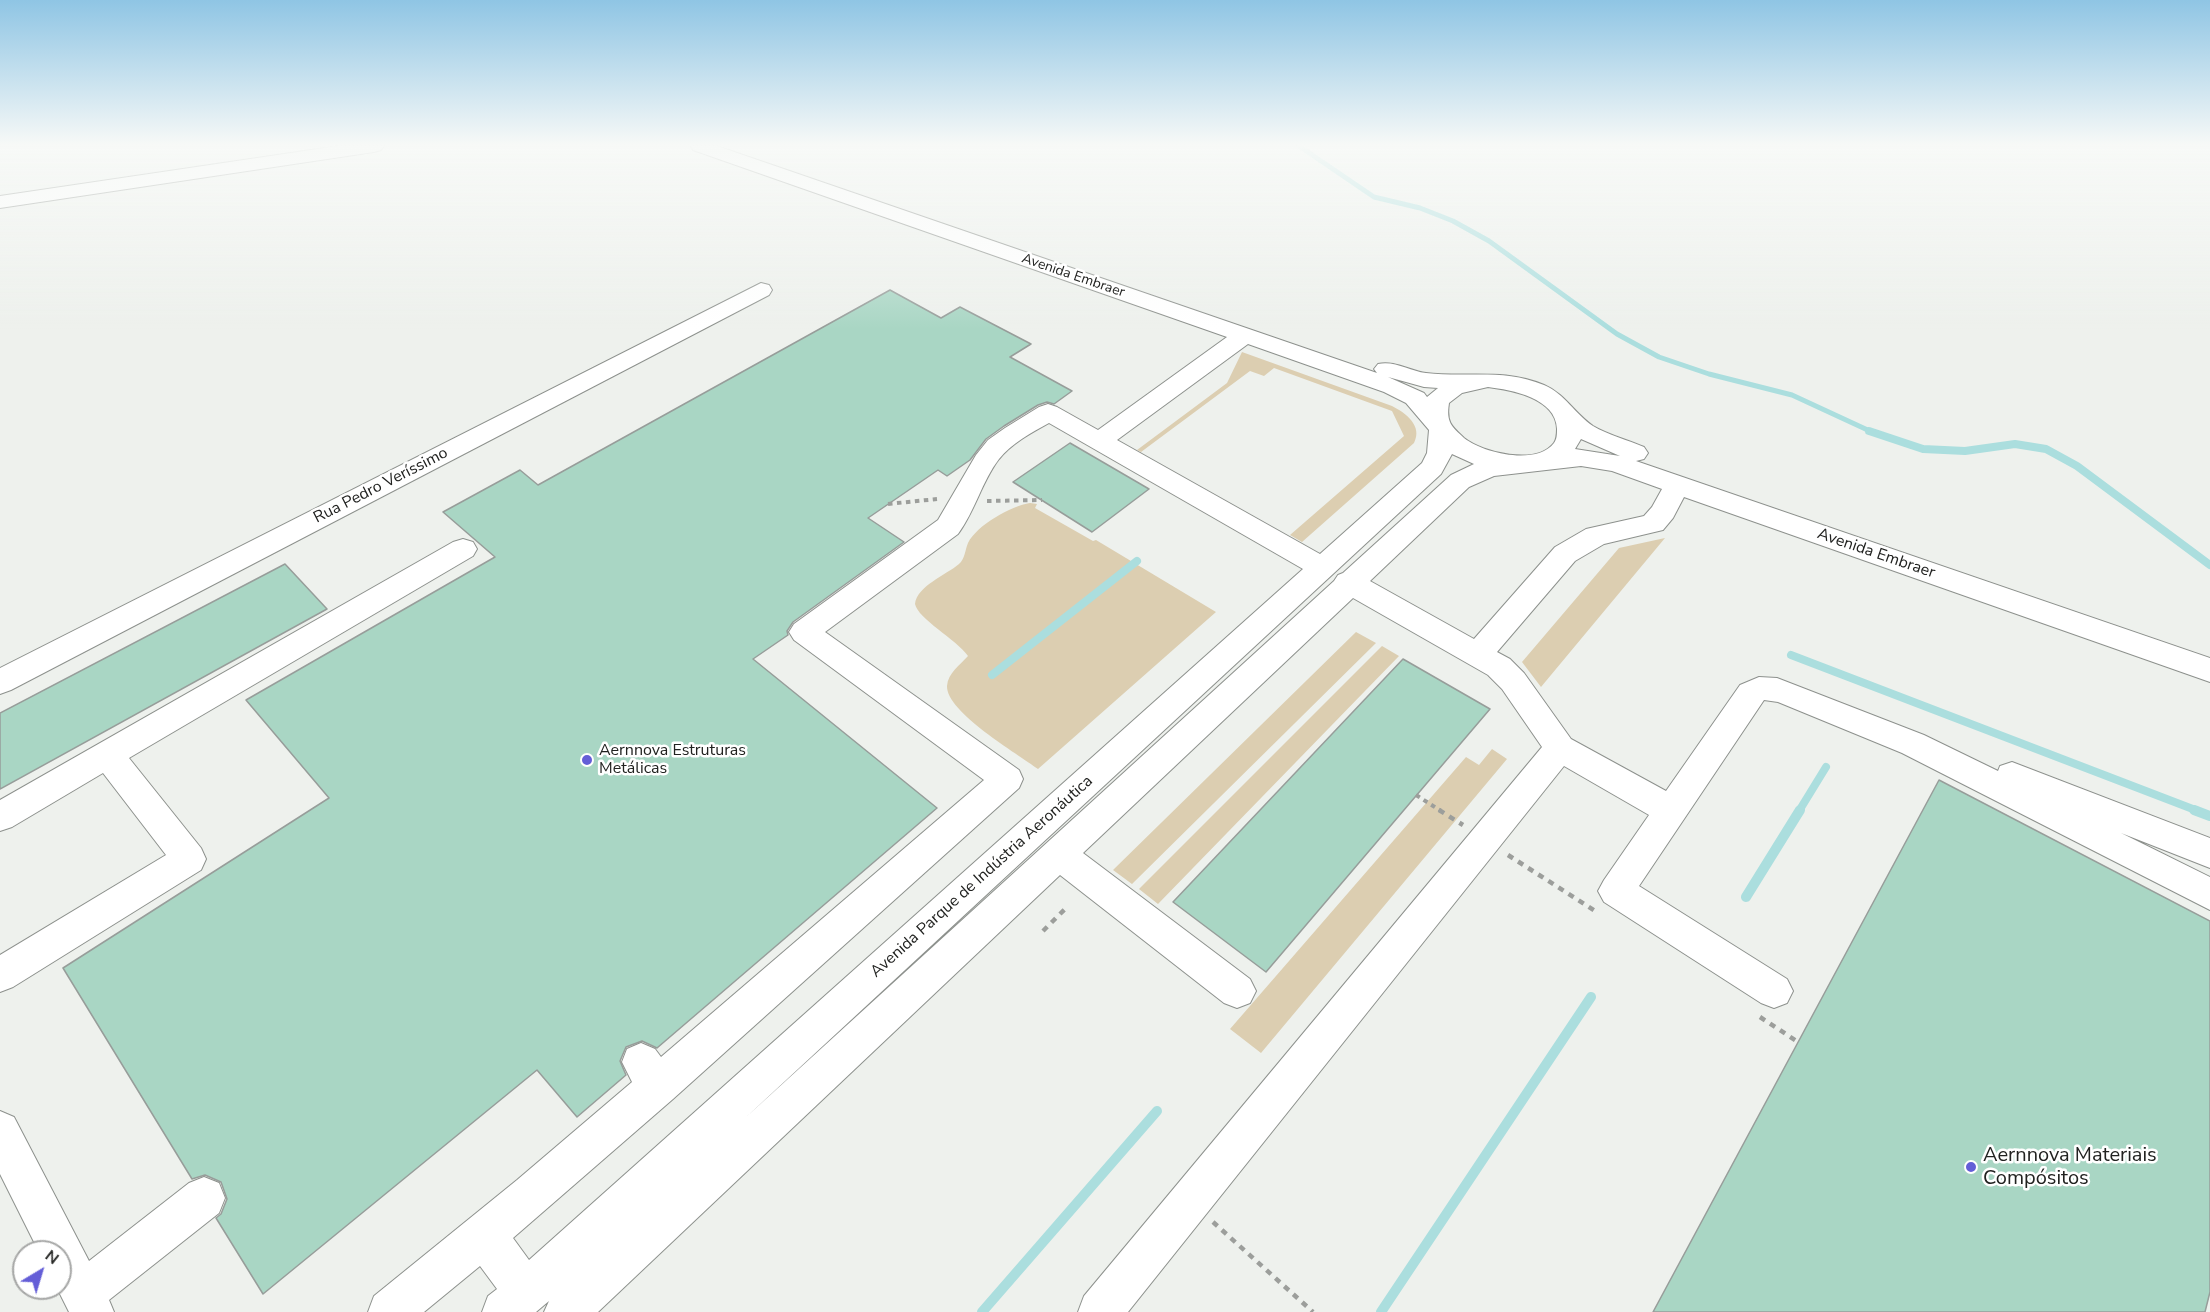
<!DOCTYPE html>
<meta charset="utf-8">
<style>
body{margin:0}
#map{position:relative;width:2210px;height:1312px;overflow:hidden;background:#eef1ed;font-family:"Nunito Sans",sans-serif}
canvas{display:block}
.north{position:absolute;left:12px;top:1240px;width:60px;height:60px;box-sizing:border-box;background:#fff;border:2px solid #a6a7a6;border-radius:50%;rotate:38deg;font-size:16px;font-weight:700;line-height:24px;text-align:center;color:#212220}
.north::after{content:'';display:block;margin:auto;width:21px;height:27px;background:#645ed7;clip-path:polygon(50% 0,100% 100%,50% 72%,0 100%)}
</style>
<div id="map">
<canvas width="2210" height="1312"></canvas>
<div class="north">N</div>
</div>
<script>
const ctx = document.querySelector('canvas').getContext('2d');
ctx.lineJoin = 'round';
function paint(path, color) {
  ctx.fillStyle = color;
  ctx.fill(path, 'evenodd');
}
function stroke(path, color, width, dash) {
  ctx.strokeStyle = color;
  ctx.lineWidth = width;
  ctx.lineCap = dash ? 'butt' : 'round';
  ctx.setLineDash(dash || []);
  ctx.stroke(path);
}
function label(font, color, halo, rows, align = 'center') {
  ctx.font = font + ' "Nunito Sans",sans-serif';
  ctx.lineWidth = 5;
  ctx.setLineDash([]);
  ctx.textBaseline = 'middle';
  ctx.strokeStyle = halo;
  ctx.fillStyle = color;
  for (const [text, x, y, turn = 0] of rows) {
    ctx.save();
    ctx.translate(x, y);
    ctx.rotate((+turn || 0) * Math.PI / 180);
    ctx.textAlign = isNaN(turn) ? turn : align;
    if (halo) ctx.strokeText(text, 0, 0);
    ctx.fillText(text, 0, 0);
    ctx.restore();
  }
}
const green = new Path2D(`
 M1242,352L1392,406C1406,413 1423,426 1414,443L1302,542L1290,535L1404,436L1392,411L1274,368L1264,376L1250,371L1141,452L1137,450L1227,383Z
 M1030,503L1037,504L1035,508L1093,541L1096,540L1216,612L1038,769C1018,754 946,712 947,686C948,673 960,665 968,656C956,639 918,619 915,604C917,586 946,575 959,564C965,559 965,550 968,543C977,525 1011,506 1030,503Z
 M1665,538L1541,687L1522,662L1619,548Z
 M1356,632L1376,643L1132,884L1113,870Z
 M1382,646L1399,656L1158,904L1139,889Z
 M1492,749L1507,759L1261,1053L1230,1029L1466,757L1479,765Z`);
const streamFar2 = new Path2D(`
 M1299,146L1374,197L1420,208L1453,221L1489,241L1617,334L1659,357L1709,374L1792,395L1872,432`);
const streamFar1 = new Path2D(`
 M1869,431L1923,449L1965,451L2015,444L2046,449L2077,466L2210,565
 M1791,655L2198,811
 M992,675L1137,561
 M1799,811L1826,767`);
const stream = new Path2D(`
 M2194,810L2210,816
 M1746,897L1800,810
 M982,1312L1157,1111
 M1381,1312L1591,997`);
const building = new Path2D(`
 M890,290L941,318L960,307L1031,344L1010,357L1072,391L1054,404L1047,402L1038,405L1004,426L986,439L970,460L947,476L938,470L868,518L904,542L793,622L787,631L788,635L753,659L937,808L657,1048L642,1041L626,1047L620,1061L626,1075L577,1117L537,1070L263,1294L216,1218L221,1214L227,1199L221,1182L205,1175L192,1179L63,968L329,798L246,700L495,557L443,512L520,470L538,485Z
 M1070,443L1149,489L1092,532L1013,482Z
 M285,564L327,609L0,789V713Z
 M1403,659L1490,709L1266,972L1173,902Z
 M1939,780L2210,921V1292L2205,1312H1653Z`);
const pathFar1 = new Path2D(`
 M987,501L1042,500
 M888,504L937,499
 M1416,795L1441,811`);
const path = new Path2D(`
 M1439,810L1463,825
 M1508,855L1595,911
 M1043,931L1067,907
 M1760,1017L1798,1042
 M1213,1222L1313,1312`);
const minor = new Path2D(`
 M338,146H384L381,150L374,152L0,208V196Z
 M691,146H717L1377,373L1374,369L1378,364C1394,360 1410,371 1426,373C1468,378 1503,368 1544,385C1565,394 1575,414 1593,426C1608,435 1628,440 1644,447L1648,453L1644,459L1636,461L2210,658V682L1684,497L1673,518L1663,530L1604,544L1575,561L1497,652L1510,659L1524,673L1571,739L1666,791L1740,685L1759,677L1777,678L1924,735L1998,771L2000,766L2012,762L2210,838V868L2121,833L2210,877V910L1902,753L1778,702L1764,700L1639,886L1787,979L1793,991L1787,1003L1774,1008L1761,1003L1604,902L1598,891L1604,880L1649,815L1564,766L1128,1312H1078L1084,1296L1542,747L1502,689L1488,675L1353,598L1083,853L1250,979L1256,991L1250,1003L1237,1008L1224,1003L1060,875L598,1312H544L549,1301L536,1312H482L488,1296L497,1289L480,1266L424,1312H368L374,1296L517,1180L632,1082L622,1062L627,1049L641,1043L655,1049L661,1057L984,780L794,640L789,632L794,624L938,520L976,455L988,440L1005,428L1039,407L1048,404L1057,407L1098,430L1227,337L693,150ZM1248,344L1384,392L1406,403L1429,430L1427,453L1422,463L1320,554L1117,440ZM1388,377L1424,387L1438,388L1427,397L1424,393ZM1488,387C1512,390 1556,398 1557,429C1557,434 1557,439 1554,443C1536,466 1483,453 1464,438C1451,426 1446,422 1449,403L1462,393ZM1049,423L1303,569L529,1260L513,1238L673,1099L1019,788L1023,779L1019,770L825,632L958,534C975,511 982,481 999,459C1012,443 1031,433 1049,423ZM1581,439L1620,456L1575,449ZM1452,454L1474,464L1451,475L1343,573L1338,575L1334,581L744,1119L1441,474ZM1581,466L1612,471L1662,489L1652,507L1644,516L1586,529L1555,547L1474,639L1370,581L1469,487L1494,476Z
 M761,283L769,285L772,290L769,295L11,690L0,694V668Z
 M463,539L473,542L477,549L473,556L129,758L201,848L206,859L201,870L13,987L0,992V955L166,855L103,773L12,827L0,831V800L453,542Z
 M0,1111L14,1117L89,1261L189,1183L204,1177L219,1183L225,1198L219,1213L109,1300L114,1312H69L57,1288H60V1252H39L0,1174Z`);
const markers = [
 [587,760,6,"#645ed7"],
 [1971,1167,6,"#645ed7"]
];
const farStreetnames = [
 ["Avenida Embraer",1073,276,19]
];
const streetNames = [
 ["Rua Pedro Veríssimo",381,486,-27],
 ["Avenida Embraer",1876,554,19],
 ["Avenida Parque de Indústria Aeronáutica",982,877,-42]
];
const poiNames = [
 ["Aernnova Estruturas",599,751],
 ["Metálicas",599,769]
];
const nearPoinames = [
 ["Aernnova Materiais",1983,1156],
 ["Compósitos",1983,1179]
];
paint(green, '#dcceb1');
stroke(streamFar2, '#abdede', 5);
stroke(streamFar1, '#abdede', 8);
stroke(stream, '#abdede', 10);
paint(building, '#a9d6c4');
stroke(building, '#979d9a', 1.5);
stroke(minor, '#8d918d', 2);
stroke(pathFar1, '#9c9e9b', 4, [4.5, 4.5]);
stroke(path, '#9c9e9b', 4.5, [6, 6]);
paint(minor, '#fff');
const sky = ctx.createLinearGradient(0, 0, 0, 329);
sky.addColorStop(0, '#8fc5e4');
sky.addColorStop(0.44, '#f7f9f7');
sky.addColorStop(1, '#f7f9f700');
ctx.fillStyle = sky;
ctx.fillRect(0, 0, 2210, 329);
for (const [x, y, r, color] of markers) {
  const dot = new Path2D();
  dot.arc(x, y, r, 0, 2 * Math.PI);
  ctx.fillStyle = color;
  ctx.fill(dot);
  stroke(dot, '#fff', 2);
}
label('14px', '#212220', '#fff', farStreetnames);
label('16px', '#212220', '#fff', streetNames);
label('16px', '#212220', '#fff', poiNames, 'left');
label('20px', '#212220', '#fff', nearPoinames, 'left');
</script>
